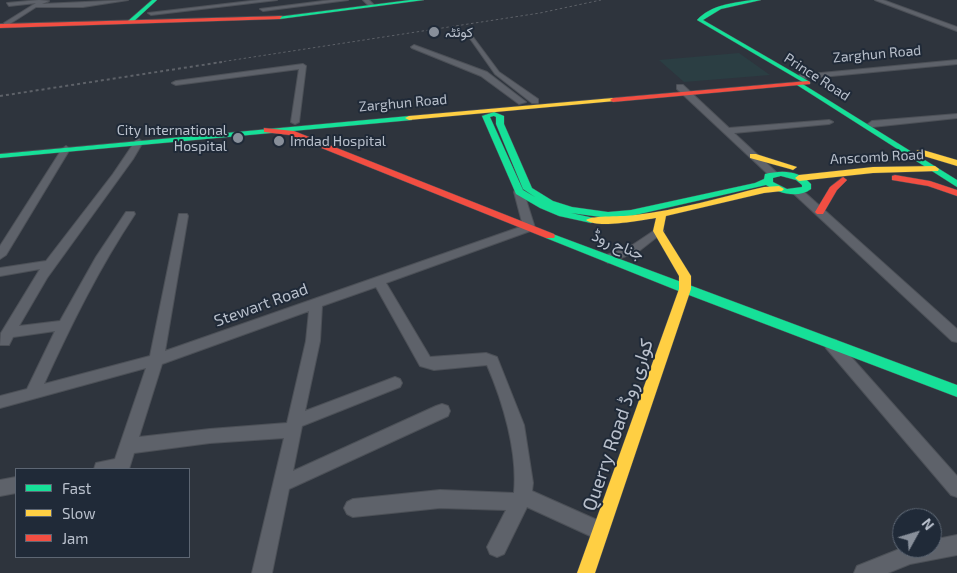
<!DOCTYPE html>
<meta charset="utf-8">
<style>
body{margin:0}
#map{position:relative;width:957px;height:573px;overflow:hidden;background:#2e343d;font-family:"Exo 2",sans-serif}
canvas{display:block}
.legend{position:absolute;left:15px;top:468px;width:175px;height:90px;box-sizing:border-box;background:#202a38;border:1px solid #5d6673;margin:0;padding:6px 9px;list-style:none;font-size:15px;color:#b9c0cc}
.legend li{display:flex;align-items:center;gap:10px;height:25px}
.legend b{width:25px;border:1px solid #5d6673}
.north{position:absolute;left:892px;top:508px;width:50px;height:50px;box-sizing:border-box;background:#202a38;border:1px solid #5d6673;border-radius:50%;rotate:51deg;font-size:14px;font-weight:700;line-height:20px;text-align:center;color:#b9c0cc}
.north::after{content:'';display:block;margin:auto;width:18px;height:22px;background:#888f9a;clip-path:polygon(50% 0,100% 100%,50% 72%,0 100%)}
</style>
<div id="map">
<canvas width="957" height="573"></canvas>
<ul class="legend">
<li><b style="height:6px;background:#16e098"></b>Fast</li>
<li><b style="height:6px;background:#ffcf43"></b>Slow</li>
<li><b style="height:6px;background:#f24e42"></b>Jam</li>
</ul>
<div class="north">N</div>
</div>
<script>
const ctx = document.querySelector('canvas').getContext('2d');
ctx.lineJoin = 'round';
function paint(path, color) {
  ctx.fillStyle = color;
  ctx.fill(path, 'evenodd');
}
function stroke(path, color, width, dash) {
  ctx.strokeStyle = color;
  ctx.lineWidth = width;
  ctx.lineCap = dash ? 'butt' : 'round';
  ctx.setLineDash(dash || []);
  ctx.stroke(path);
}
function label(font, color, halo, rows, align = 'center') {
  ctx.font = font + ' "Exo 2",Vazirmatn,sans-serif';
  ctx.lineWidth = 4;
  ctx.setLineDash([]);
  ctx.textBaseline = 'middle';
  ctx.strokeStyle = halo;
  ctx.fillStyle = color;
  for (const [text, x, y, turn = 0] of rows) {
    ctx.save();
    ctx.translate(x, y);
    ctx.rotate((+turn || 0) * Math.PI / 180);
    ctx.textAlign = isNaN(turn) ? turn : align;
    if (halo) ctx.strokeText(text, 0, 0);
    ctx.fillText(text, 0, 0);
    ctx.restore();
  }
}
const green = new Path2D(`
 M739,53L770,75L684,82L659,60Z`);
const street = new Path2D(`
 M39,0L49,1L42,4L128,0L83,7H36L8,25H4V23L36,3L9,6L7,3Z
 M259,0H277L151,15L148,13Z
 M331,0H348L263,11L260,9Z
 M363,0H369L374,5L369,6Z
 M875,0H883L957,27V31Z
 M469,37H473L499,72L538,99V103H532L495,74Z
 M414,45L487,72L526,102L519,104L481,76L412,48L411,47Z
 M957,60V64L800,79L796,77L800,75Z
 M303,64L306,66L299,122L295,124L291,122L299,69L176,85L172,83L176,81Z
 M677,85H683L729,128L829,120L833,122L829,124L734,133L776,172L778,174L773,177L770,176L677,89Z
 M957,114V118L872,127L868,124L872,121Z
 M139,139L143,142L133,159L47,278L19,326L60,321L96,257L126,212H134L135,214C99,268 71,325 44,384L150,356L179,214H187L188,216L165,351L523,226L514,192L515,190H523L535,228L533,230L386,283L430,357L486,353L497,357L524,425L533,483L532,491L606,524L608,531L606,538L599,540L527,507L504,554L497,557L490,554L487,547L506,510L440,508L353,517L347,514L344,508L347,502L353,499L440,490L514,493C518,452 503,402 487,365L434,370L420,366L376,287L322,306L320,341L305,411L395,377L400,379L402,383L400,387L302,426L293,471L436,406L442,404L448,406L450,411L448,416L289,489L272,573H252L284,438L210,443L134,453L129,469H94L96,463L115,459L146,368L0,408V396L27,389L55,331L13,337L9,345H0L1,333L40,269L0,276V268L46,261L113,174L136,140ZM309,311L306,341L287,423L210,429L139,437L162,364Z
 M66,146L70,149L6,255L0,259V246L62,149Z
 M798,189L802,190L957,329V342L952,341L794,194V190Z
 M658,228L662,229L664,231L662,233L639,251L608,263L602,259L604,256L631,246Z
 M831,339L836,340L957,476V497L951,495L826,348L824,344L826,340Z
 M16,477V493L0,496V480Z
 M957,535V555L910,564L888,573H854L857,566L902,548H932V540Z`);
const fast = new Path2D(`
 M152,0H157L132,23H128V21Z
 M410,0H424L280,19L277,17Z
 M752,0H761L721,9L703,20L810,82V84H806L697,20C711,5 732,3 752,0Z
 M797,83H801L957,180V187L797,85Z
 M494,112L504,116V124L532,188L553,201L572,207L608,212L631,210L755,183L764,179L765,174C782,170 799,170 811,184V189C798,199 778,193 766,185L631,216L608,218L571,213L594,218L596,220L591,223L559,216L540,208L516,194L482,116ZM494,116L496,117V124L523,189L535,197L523,190L490,117ZM781,176L796,180L802,185V187L787,189L773,182V178Z
 M409,116H412V120L0,158V154Z
 M550,233L957,385V397L681,292L546,238L545,236L546,234Z`);
const slow = new Path2D(`
 M613,98L616,100L615,101L409,120L405,118L409,116Z
 M917,150H923L957,160V166L917,154Z
 M750,154H756L797,167L793,170L790,169L750,158Z
 M935,166L939,169L938,171L873,173L799,181L795,178L799,175L873,167Z
 M779,186L784,189L782,191L764,193L666,216L663,231L691,276V289L595,573H577L679,289V276L653,231L656,218C642,220 597,229 586,220C592,215 625,217 635,215C679,210 721,197 764,187Z`);
const jam = new Path2D(`
 M282,16L280,19L0,28V24Z
 M808,81L810,82V84L613,102L610,100L613,98Z
 M264,128L294,131L554,234L555,236L554,238H546L289,135L264,132Z
 M895,175L930,181L957,190V196L928,186L892,180V176Z
 M843,177L847,180L837,190L823,214H817L815,212L830,187Z`);
const railFar1 = new Path2D(`
 M214,63L540,13L601,0`);
const rail = new Path2D(`
 M0,96L222,62`);
const markers = [
 [434,32,6,"#888f9a"],
 [238,138,6,"#888f9a"],
 [279,141,6,"#888f9a"]
];
const farPoinames = [
 ["کوئٹہ",445,32],
 ["City International",227,130,"right"],
 ["Hospital",227,146,"right"],
 ["Imdad Hospital",290,141]
];
const farStreetnames = [
 ["Zarghun Road",877,54,-5],
 ["Prince Road",817,77,33],
 ["Zarghun Road",403,103,-5],
 ["Anscomb Road",877,157,-3]
];
const streetNames = [
 ["جناح روڈ",618,245,22],
 ["Stewart Road",261,305,-20]
];
const nearStreetnames = [
 ["Querry Road کواری روڈ",618,425,-71]
];
paint(green, '#2b3e43');
stroke(street, '#4c5057', 2);
stroke(fast, '#4c5057', 1);
stroke(slow, '#4c5057', 1);
stroke(jam, '#4c5057', 1);
paint(street, '#5e626a');
paint(fast, '#16e098');
paint(slow, '#ffcf43');
paint(jam, '#f24e42');
stroke(railFar1, '#5d6168', 1, [2.5, 2.5]);
stroke(rail, '#5d6168', 2, [3, 3]);
for (const [x, y, r, color] of markers) {
  const dot = new Path2D();
  dot.arc(x, y, r, 0, 2 * Math.PI);
  ctx.fillStyle = color;
  ctx.fill(dot);
  stroke(dot, '#202a38', 2);
}
label('14px', '#b9c0cc', '#202a38', farPoinames, 'left');
label('14px', '#b9c0cc', '#202a38', farStreetnames);
label('16px', '#b9c0cc', '#202a38', streetNames);
label('19px', '#b9c0cc', '#202a38', nearStreetnames);
</script>
